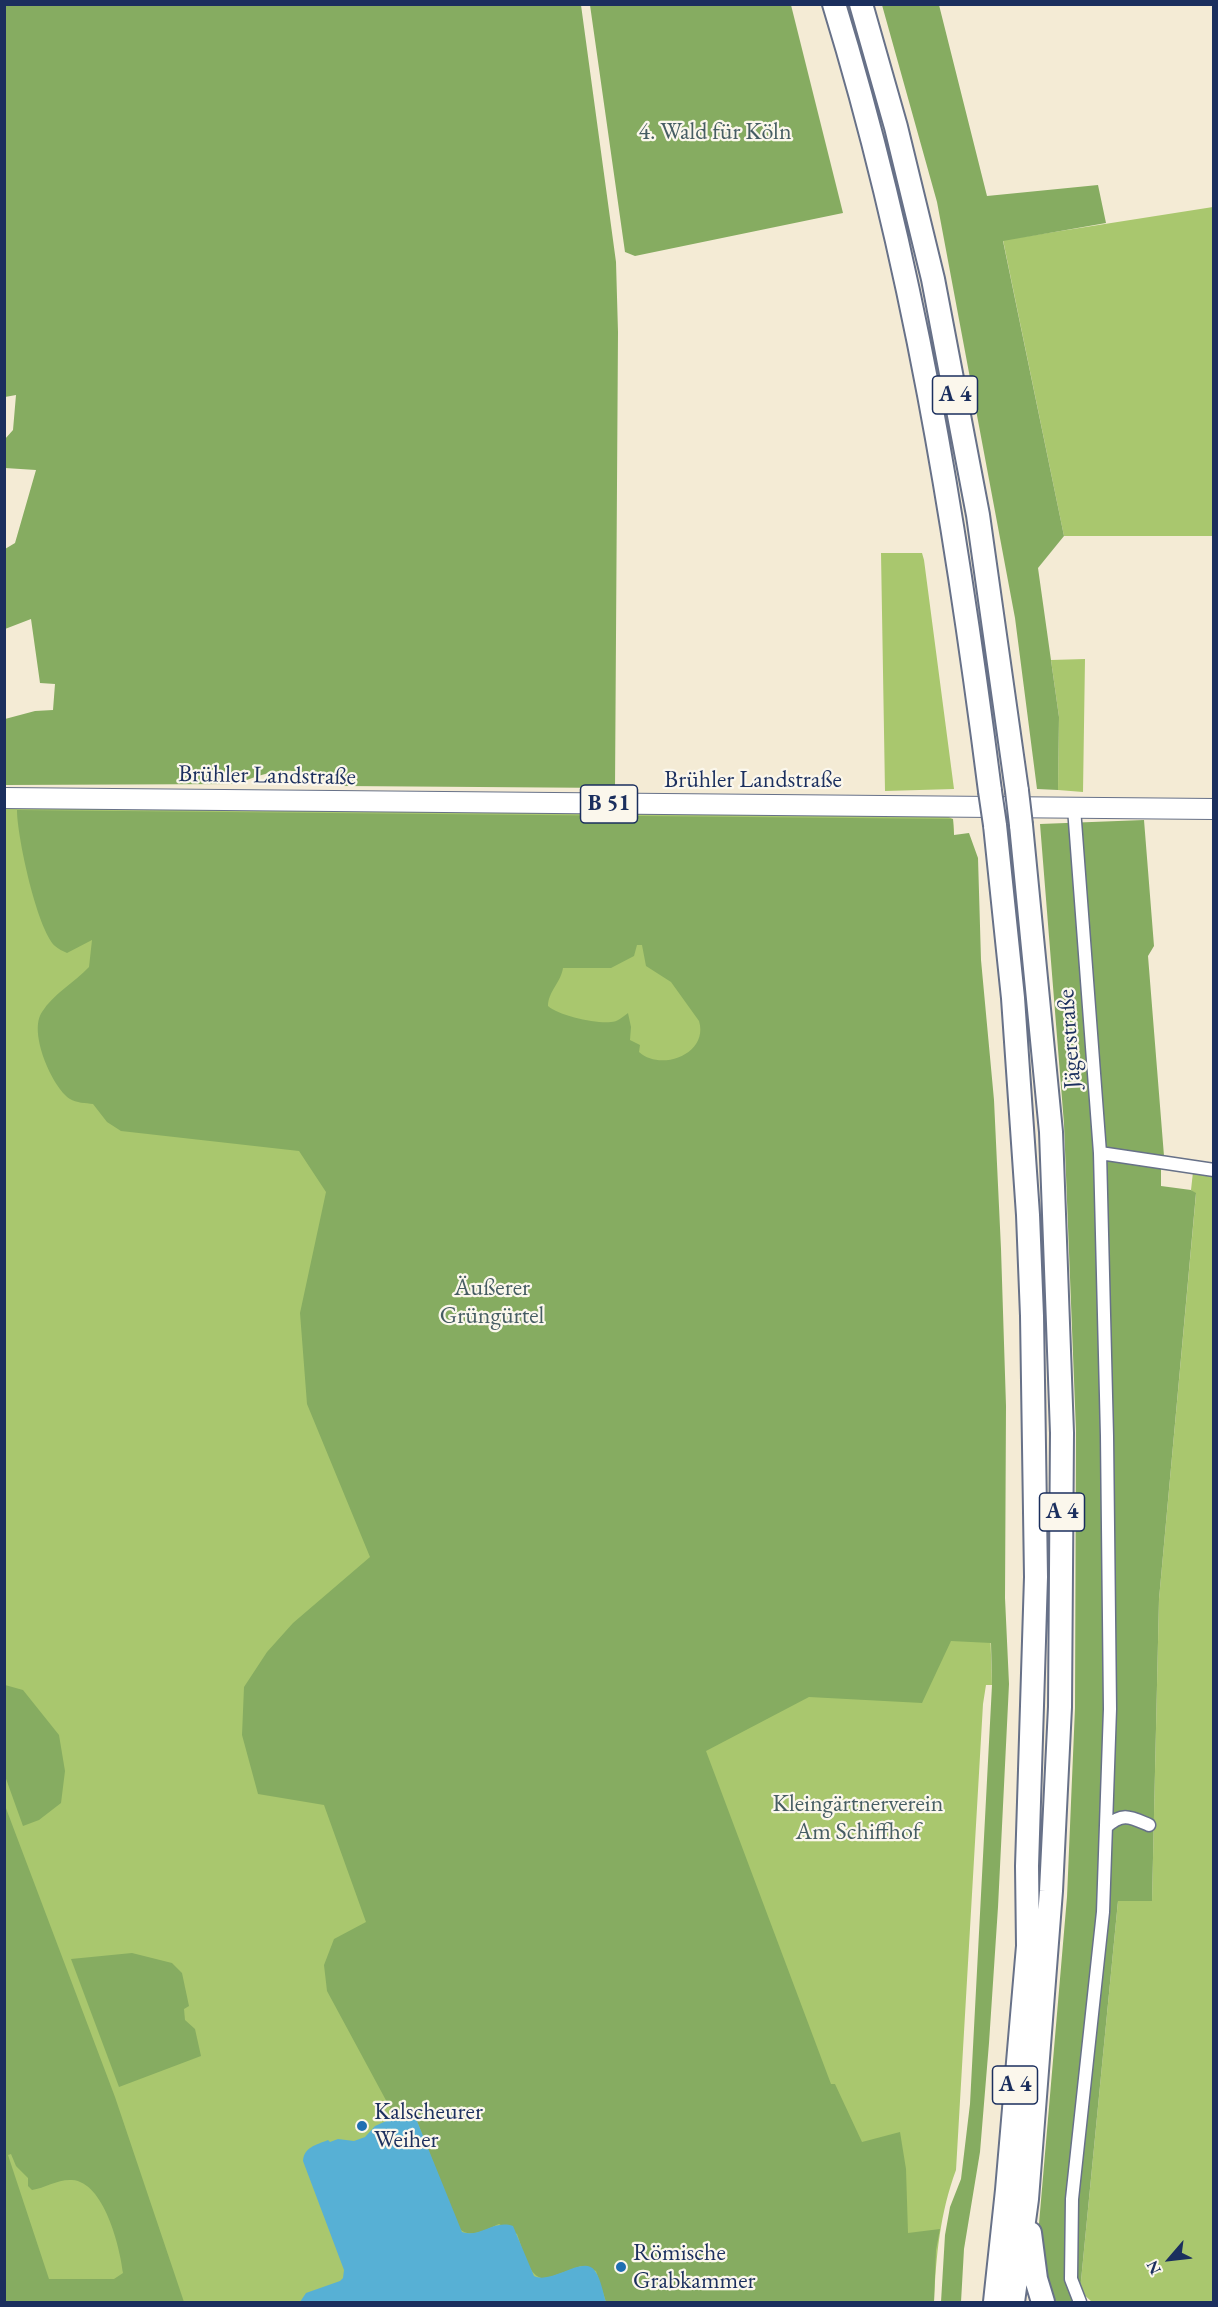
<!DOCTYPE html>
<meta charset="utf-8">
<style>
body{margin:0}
#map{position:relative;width:1218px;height:2307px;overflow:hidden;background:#f4ebd5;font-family:"EB Garamond",serif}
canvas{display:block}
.frame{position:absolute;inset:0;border:6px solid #1b2f5e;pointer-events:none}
.north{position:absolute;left:1140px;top:2229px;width:60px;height:60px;-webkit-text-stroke:4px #fbf7ec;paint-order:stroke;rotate:242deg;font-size:16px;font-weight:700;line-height:24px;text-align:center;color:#1b2f5e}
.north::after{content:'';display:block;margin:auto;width:21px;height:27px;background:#1b2f5e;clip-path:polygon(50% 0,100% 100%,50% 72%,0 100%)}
</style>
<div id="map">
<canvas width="1218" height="2307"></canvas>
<div class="frame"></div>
<div class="north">N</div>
</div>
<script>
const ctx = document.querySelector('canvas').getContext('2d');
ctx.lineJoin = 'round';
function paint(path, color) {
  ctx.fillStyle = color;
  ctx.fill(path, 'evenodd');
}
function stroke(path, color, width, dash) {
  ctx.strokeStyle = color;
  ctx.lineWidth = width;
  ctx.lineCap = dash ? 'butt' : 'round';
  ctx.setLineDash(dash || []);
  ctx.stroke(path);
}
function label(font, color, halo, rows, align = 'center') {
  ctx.font = font + ' "EB Garamond",serif';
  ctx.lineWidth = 4.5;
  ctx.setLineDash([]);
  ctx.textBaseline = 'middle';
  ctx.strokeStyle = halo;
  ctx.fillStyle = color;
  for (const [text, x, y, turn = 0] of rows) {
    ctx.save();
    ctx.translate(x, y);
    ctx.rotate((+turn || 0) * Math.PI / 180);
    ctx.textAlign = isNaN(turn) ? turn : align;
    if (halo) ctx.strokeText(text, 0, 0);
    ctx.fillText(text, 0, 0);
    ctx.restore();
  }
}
const green = new Path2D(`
 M1213,207V536H1064L1003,240Z
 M881,553H922L924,560L954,789L885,791Z
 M1085,659L1083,792L1058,790L1059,717L1051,660Z
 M5,804L942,814L953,819L974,1140L992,1685H986L983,1704L956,2170C940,2213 936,2256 934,2302H5Z
 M1193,1172L1214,1175L1213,2302H1092L1080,2291L1118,1901H1152L1159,1599L1196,1194L1191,1190Z`);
const forest = new Path2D(`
 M5,4L581,5L616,262L618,332L615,788L344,786C296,768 285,764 237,784L5,785V719L35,711L53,710L55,684L40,683L31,619L5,629V549L15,543L36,470L5,468V439L13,430L16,395L5,397Z
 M590,5H791L843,213L635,256L625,252Z
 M882,5H939L987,196L1098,185L1106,223L1003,241L1064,536L1038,568L1059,717L1058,790L1037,789L1015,618L937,202Z
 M17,810L953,819L954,835L969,833L978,858L981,960L994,1100L1001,1249L1006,1406L1005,1598L1009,1684L998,1907L989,2043L980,2152L964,2249L961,2302H941L945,2235L950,2207L961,2179L970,2104L992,1685L991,1643L951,1641L922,1703L809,1697L706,1751L831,2084H835L862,2142L900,2132L906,2169L908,2233L940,2229L936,2250L934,2302H606L596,2271L581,2266L545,2279C527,2277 523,2249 517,2234L499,2224C487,2229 469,2240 459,2228L417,2121L402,2114L395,2117L327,1991L324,1965L334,1939L366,1922L324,1805L258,1794L242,1735L244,1687L267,1652L293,1623L370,1557L307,1404L300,1313L326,1192L299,1151L121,1131L107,1122L93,1104C86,1103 76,1103 70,1099C52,1087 28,1032 42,1012C53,994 74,983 89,967L92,940L67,953C63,951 58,949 55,946C37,929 17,836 17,810ZM637,945H642L646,966L671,982L699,1021C709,1054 661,1072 639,1052L640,1045L630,1040L631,1027L628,1013C623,1017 617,1022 611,1022C597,1024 559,1016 548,1006C548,992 561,982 563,968H611L634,956Z
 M1144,820L1154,946L1148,956L1164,1156L1161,1168V1186L1191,1190L1196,1193L1159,1599L1152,1901H1118L1080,2291L1085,2302H1048L1037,2247L1067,1897L1075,1708L1076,1431L1064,1124L1040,824Z
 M5,1685L23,1690L59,1735L65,1771L61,1803L39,1820L23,1826L5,1776Z
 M4,1803L115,2097L184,2302H5ZM11,2154L16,2166L28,2178V2186L32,2190C45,2188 58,2179 72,2180C104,2182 120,2247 123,2273L114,2279H49L8,2155Z
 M132,1953L172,1963L182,1973L189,2006L184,2009L185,2020L195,2029L201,2056L119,2087L71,1959Z`);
const water = new Path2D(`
 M402,2114H408L417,2121L462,2232C480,2238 494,2219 513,2226L534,2276C552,2285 584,2254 595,2271C601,2279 603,2293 606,2302H300L306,2293L340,2281L343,2278L344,2270L303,2161C304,2147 316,2145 328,2140L330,2142L338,2139L354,2141L365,2137L375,2126Z`);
const street = new Path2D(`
 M1074,808L1100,1153L1214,1170
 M1106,1827C1123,1812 1130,1817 1149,1825
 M1080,2302L1071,2279L1072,2199L1103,1912L1110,1709L1107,1436L1100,1153`);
const primary = new Path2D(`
 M4,798L1214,809`);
const highway = new Path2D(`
 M834,4C913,261 956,525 990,791
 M861,4L896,127L933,279L978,515L1017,791
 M995,825L1013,998L1028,1215L1032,1316L1036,1577L1027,1866L1028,1946L1007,2190L995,2302
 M1030,2233L1036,2279L1043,2302
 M1013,2302L1027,2199L1051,1891L1060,1707L1062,1433L1051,1132L1021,825`);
const highwayBridge = new Path2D(`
 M990,791L995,825
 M1017,791L1021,825`);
const markers = [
 [362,2126,6,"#1f6fb2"],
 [621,2267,6,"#1f6fb2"]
];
const shields = [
 [955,395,45],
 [609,804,57],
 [1062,1512,45],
 [1015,2085,45]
];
const shieldNames = [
 ["A 4",955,395],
 ["B 51",609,804],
 ["A 4",1062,1512],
 ["A 4",1015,2085]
];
const parkNames = [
 ["4. Wald für Köln",715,132],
 ["Äußerer",492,1288],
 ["Grüngürtel",492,1316],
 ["Kleingärtnerverein",858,1804],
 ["Am Schiffhof",858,1832]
];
const streetNames = [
 ["Brühler Landstraße",267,776,1],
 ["Brühler Landstraße",753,780],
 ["Jägerstraße",1070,1039,-94]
];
const poiNames = [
 ["Kalscheurer",374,2112],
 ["Weiher",374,2140],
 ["Römische",633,2253],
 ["Grabkammer",633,2281]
];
paint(green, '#a9c76e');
paint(forest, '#86ac61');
paint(water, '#57b0d5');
stroke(street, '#677188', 15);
stroke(primary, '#677188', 22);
stroke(highway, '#677188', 26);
stroke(street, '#fff', 12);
stroke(primary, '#fff', 20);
stroke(highway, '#fff', 22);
stroke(highwayBridge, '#677188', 26, []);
stroke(highwayBridge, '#fff', 22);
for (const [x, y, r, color] of markers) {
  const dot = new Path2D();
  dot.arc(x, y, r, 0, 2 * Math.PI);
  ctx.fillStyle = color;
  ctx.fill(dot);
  stroke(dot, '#fbf7ec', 2);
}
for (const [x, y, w] of shields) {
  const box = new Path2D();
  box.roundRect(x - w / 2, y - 19, w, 38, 4.5);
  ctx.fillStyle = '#fbf7ec';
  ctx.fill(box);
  stroke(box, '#1b2f5e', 1.5);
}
label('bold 22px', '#1b2f5e', null, shieldNames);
label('24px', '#465d63', '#fbf7ec', parkNames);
label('24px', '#1b2f5e', '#fbf7ec', streetNames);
label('24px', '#1b2f5e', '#fbf7ec', poiNames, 'left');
</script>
